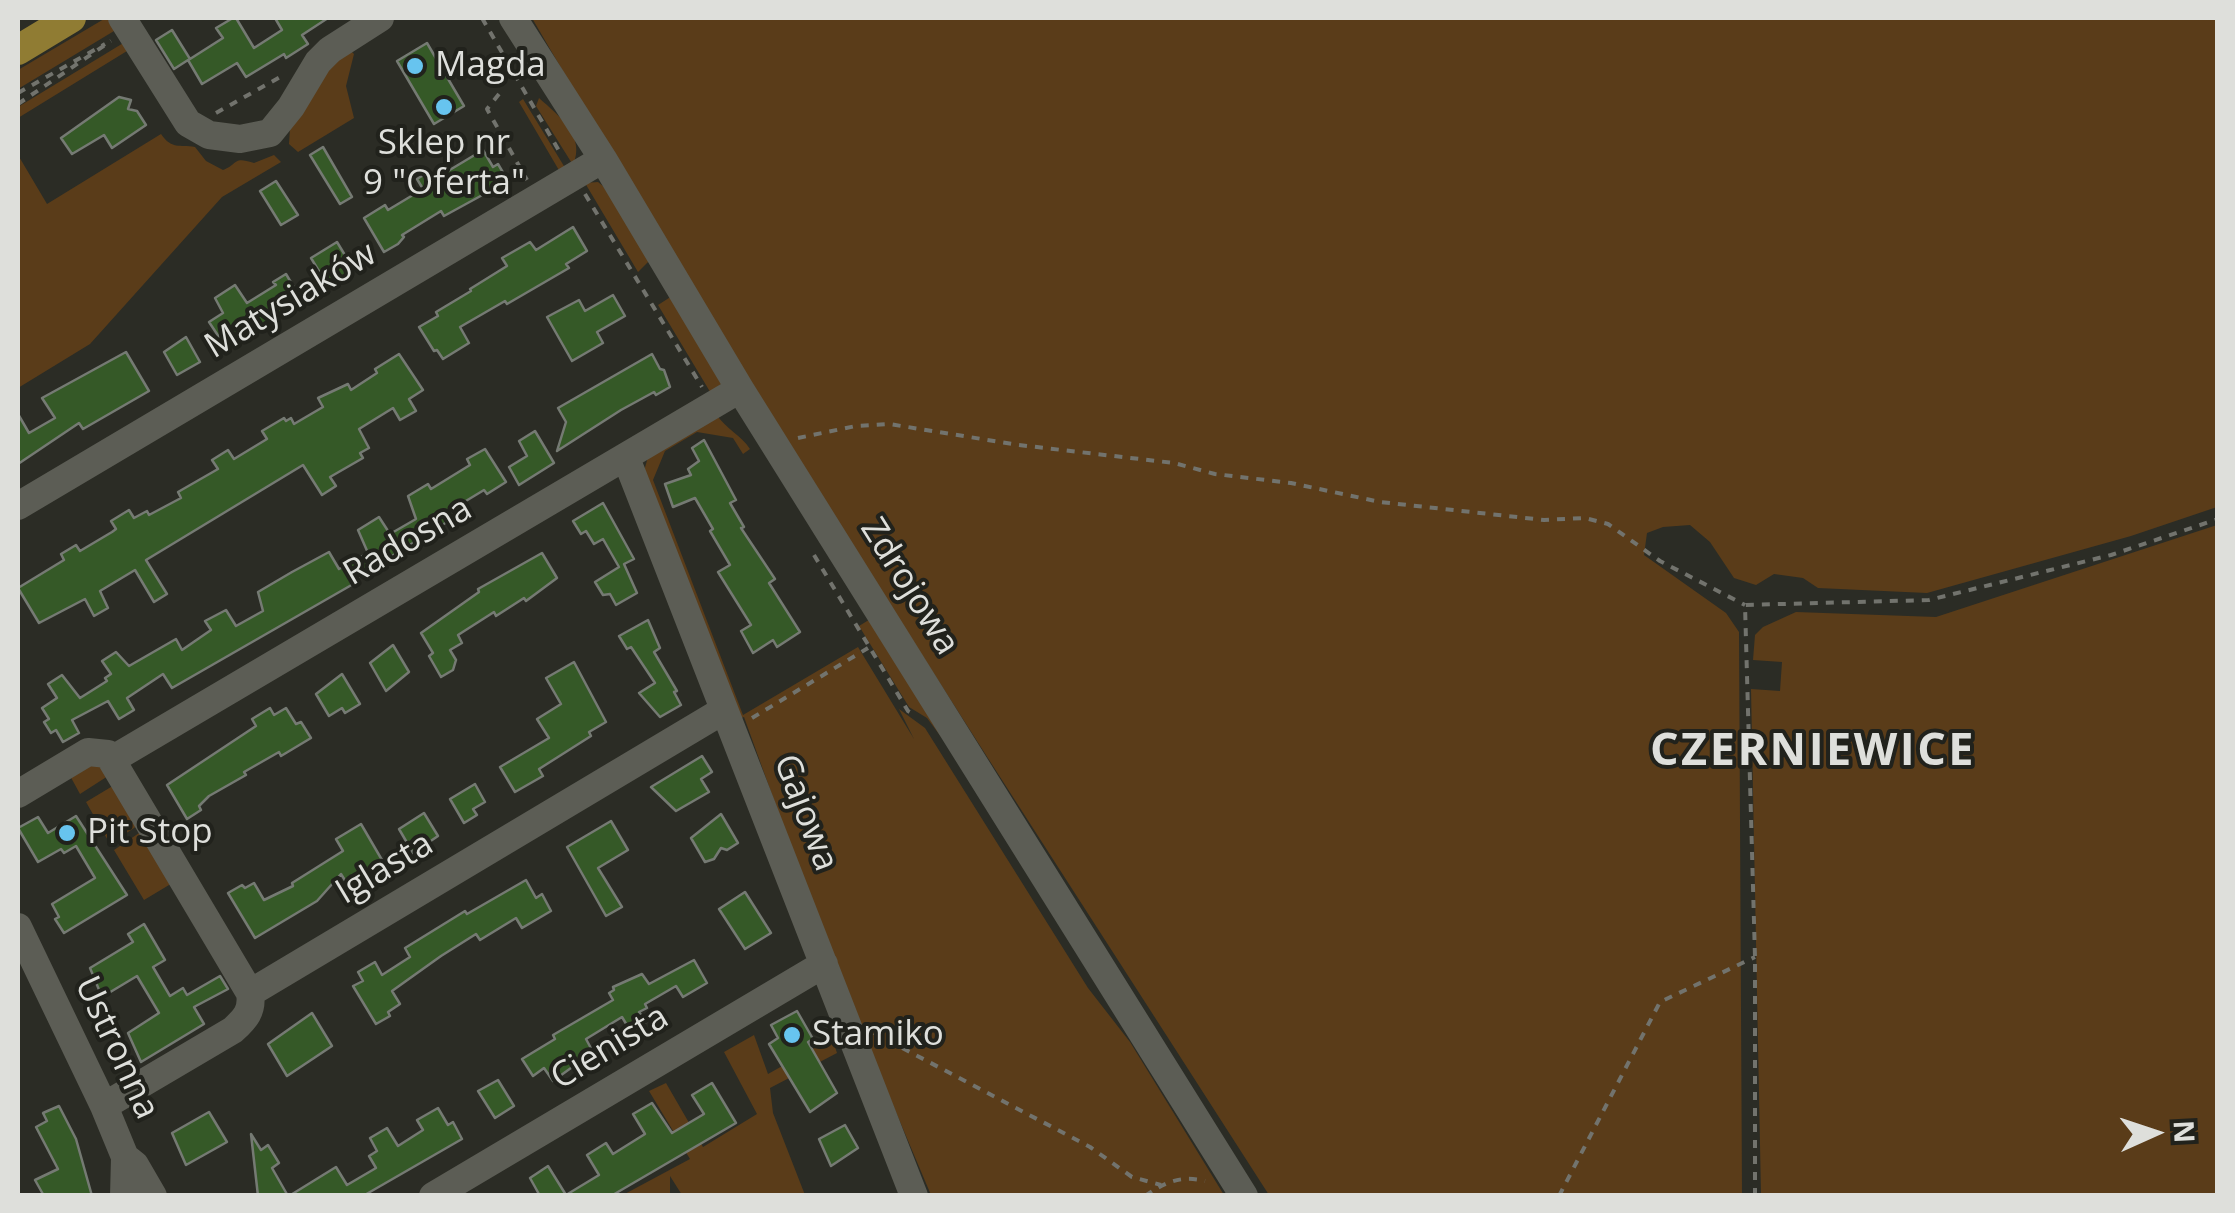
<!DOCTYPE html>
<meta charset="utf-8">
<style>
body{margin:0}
#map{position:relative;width:2235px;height:1213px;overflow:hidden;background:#2b2c25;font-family:"Open Sans",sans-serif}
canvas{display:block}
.frame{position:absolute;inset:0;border:20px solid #dedfdb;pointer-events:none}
.north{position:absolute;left:2105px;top:1083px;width:100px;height:100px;-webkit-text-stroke:8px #21221c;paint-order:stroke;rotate:87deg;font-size:28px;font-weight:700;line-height:40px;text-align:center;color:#dedfdb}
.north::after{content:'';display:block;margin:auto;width:35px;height:45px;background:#dedfdb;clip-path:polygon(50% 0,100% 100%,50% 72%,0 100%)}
</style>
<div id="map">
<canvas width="2235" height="1213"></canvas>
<div class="frame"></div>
<div class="north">N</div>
</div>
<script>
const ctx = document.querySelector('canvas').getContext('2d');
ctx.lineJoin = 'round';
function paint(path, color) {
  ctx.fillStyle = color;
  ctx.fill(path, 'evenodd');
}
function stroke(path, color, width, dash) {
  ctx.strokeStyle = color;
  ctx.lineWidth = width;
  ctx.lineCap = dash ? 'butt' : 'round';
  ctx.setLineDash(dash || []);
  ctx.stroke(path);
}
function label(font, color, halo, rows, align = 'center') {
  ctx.font = font + ' "Open Sans",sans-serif';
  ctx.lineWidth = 8;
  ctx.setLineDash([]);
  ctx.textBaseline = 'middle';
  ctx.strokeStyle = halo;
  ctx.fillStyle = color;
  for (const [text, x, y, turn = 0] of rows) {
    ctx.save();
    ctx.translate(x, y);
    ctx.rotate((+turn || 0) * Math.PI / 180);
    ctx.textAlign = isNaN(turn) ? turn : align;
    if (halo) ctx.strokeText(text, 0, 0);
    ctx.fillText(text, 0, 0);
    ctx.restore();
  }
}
const green = new Path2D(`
 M532,18H2217V507L2131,536L1927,593L1818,588L1803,578L1774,574L1756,585L1734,578L1710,542L1690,525L1663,527L1647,533L1644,555L1726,613L1739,632L1742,1195H1269C1020,805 763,419 532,18Z
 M104,19L114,20L119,28L18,89V70Z
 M125,42L127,51L18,118V107Z
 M349,49L354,54L346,86L354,118L298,152L289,144L290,129L318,75Z
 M539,98C559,116 586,136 573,165L536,106Z
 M523,99L567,171L560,172L519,102Z
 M161,134C172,150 179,144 195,147L206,161L223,170C239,164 232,156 254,163L274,155L281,162L222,197L90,344L18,388V155L47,204Z
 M598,182L603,186L651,259L638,272L585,183Z
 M672,296L722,383L712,395L658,305Z
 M716,414C726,429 741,435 750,449L743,454L733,438L697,432L665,451L653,480L743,715L858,647L914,739L899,709L925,728L1088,988L1130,1042L1224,1195H931L832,961L744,717L739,719L644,471L648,457Z
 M2217,525V1195H1761L1751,689L1780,691L1782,662L1753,660L1755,635L1763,627L1796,612L1936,617Z
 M872,618L942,738L927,718L909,707L859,626Z
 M97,759L108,776L80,794L68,772Z
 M116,784L140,824L110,844L86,802Z
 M142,831L174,882L144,900L114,850Z
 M754,1035L768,1074L832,1038L837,1053L770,1088L773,1113L805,1195H682L670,1176V1195L621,1196L690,1159L649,1091L666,1083L703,1147L757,1114L724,1052Z`);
const building = new Path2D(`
 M233,18H236L254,48L282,30L275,18H328L302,35L308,44L286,58L284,54L246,77L237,63L202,84L188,60L174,69L156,40L172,30L190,59L223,38L216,28Z
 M427,43L464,106L434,124L397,61Z
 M119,97L131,100L128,109L137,111L146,125L112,148L104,135L72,154L61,138Z
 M323,147L352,197L340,204L310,155Z
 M483,150L493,167L498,164L508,181L444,216L441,211L402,235L404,237L398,244L384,252L364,218L385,205L388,210L423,189L417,179L430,171L434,177L443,174Z
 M276,181L298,215L281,225L260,191Z
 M573,227L587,251L566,264L569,268L507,304L505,301L460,327L469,343L443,359L437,350L434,351L419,327L438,316L436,312L471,291L470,289L507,266L502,258L530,242L536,250Z
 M337,242L354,270L328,286L311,258Z
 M286,274L302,301L238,339L235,335L223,343L209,322L223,313L215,298L235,285L247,303L276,285L273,282Z
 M613,295L625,316L597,332L603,343L572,361L547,317L579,300L585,311Z
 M186,337L200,362L177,375L164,352Z
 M126,352L149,391L83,429L79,423L18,464V414L29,433L55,418L42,398Z
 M399,354L423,390L409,399L416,411L400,420L393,408L359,429L369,448L360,453L363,458L330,477L336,486L322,495L303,465L146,560L167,594L154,602L135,570L100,591L108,608L94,616L85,599L39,623L18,588L64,560L61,554L76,545L80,551L112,532L116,529L111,521L129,510L134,518L147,511L149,515L181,498L178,492L218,469L212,460L228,450L234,459L267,439L262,431L284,418L286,421L291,418L294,424L323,407L318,398L348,384L351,390L377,373L375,369Z
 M652,354L660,369L664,370L670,387L656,395L654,392L621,410L557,451L566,422L558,408Z
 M535,431L554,463L519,485L509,467L527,456L519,441Z
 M704,440L736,500L730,503L744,527L741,528L775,579L769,583L800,632L777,647L773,640L753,653L741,631L751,625L718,572L730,565L710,531L713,529L695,498L673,507L665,484L691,475L688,469L699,461L692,448Z
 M485,449L506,482L487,494L484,490L451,510L455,517L353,580L355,583L172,688L163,674L127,698L134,710L119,719L108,701L72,720L79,733L63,742L56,730L51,733L44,722L49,719L42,708L57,698L48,684L62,675L80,698L107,681L105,678L111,674L102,661L116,652L129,666L176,639L182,650L211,630L205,621L226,610L236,626L263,611L258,592L292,572L329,552L339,569L368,553L358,530L379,517L390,534L416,519L408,496L428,484L431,489L470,465L467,459Z
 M603,503L634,559L624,564L637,593L616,605L610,594L603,595L595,582L619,567L603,539L594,544L586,531L581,534L573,521Z
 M542,553L557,578L526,601L524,598L496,616L494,612L458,635L462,643L450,650L456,660L453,670L441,677L429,656L433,653L421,633L479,592L478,589Z
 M648,620L660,648L654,652L677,691L674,692L681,705L660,717L639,693L655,683L631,647L627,649L619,636Z
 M393,645L409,672L386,691L370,663Z
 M574,662L606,722L589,732L591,736L539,769L543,776L515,792L500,767L549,738L537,719L561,704L546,678Z
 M342,674L360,704L345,713L342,708L329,716L316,694Z
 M270,708L274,715L286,708L296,724L301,722L311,738L281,756L279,752L244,772L246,775L209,796L199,806L201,810L187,819L167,785L256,726L252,719Z
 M702,756L712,772L701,779L709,792L676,811L651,787Z
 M475,784L485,802L473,809L477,815L464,823L450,799Z
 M424,813L438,836L413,853L399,829Z
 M721,814L738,843L727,850L721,848L714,859L705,862L691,838Z
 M76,816L127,895L64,933L55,919L59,917L52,904L95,878L76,846L64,853L61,849L38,862L18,828L38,817L48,833Z
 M611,821L628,850L598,868L622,907L606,916L567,847Z
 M361,824L382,860L346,882L341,874L317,901L255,938L228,893L242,885L245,888L254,883L264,900L293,886L292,883L343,851L336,839Z
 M526,880L536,898L542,894L551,911L522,928L516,918L480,940L476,934L441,956L392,991L400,1004L388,1012L390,1016L376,1024L353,986L363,981L358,972L375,962L382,975L410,957L405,948L465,911L467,914Z
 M745,892L771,933L745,949L719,909Z
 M144,924L165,960L153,967L170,996L183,988L187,995L220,976L228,989L194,1007L204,1024L141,1062L128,1033L159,1013L137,976L102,997L90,968L133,942L128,934Z
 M694,960L707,983L683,997L676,986L645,1004L647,1008L639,1012L646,1022L631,1032L622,1017L586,1039L593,1052L553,1081L544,1068L533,1076L522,1059L555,1039L553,1035L613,1000L609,993L614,990L613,987L642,974L649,984Z
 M797,1011L813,1039L808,1042L837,1093L810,1112L769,1044L778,1038L771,1025Z
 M312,1013L332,1046L287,1076L268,1044Z
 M498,1080L514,1106L495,1118L478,1091Z
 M712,1083L736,1123L611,1196H540L530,1178L548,1166L566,1195L599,1175L587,1155L606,1143L613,1154L645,1134L633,1114L652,1103L672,1133L704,1114L692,1095Z
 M59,1106L76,1139L92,1196H44L35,1180L58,1169L36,1127L47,1121L43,1113Z
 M438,1108L448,1125L453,1122L462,1139L363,1196H289L336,1167L347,1185L376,1168L369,1156L377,1151L370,1138L387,1128L398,1146L423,1130L417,1120Z
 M209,1112L227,1142L186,1165L172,1133Z
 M845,1125L858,1148L831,1166L819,1139Z
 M251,1134L261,1150L268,1145L279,1163L272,1168L288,1196H258Z`);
const path = new Path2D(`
 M18,18H19
 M482,18L562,156
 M489,82L511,69
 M18,93L105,44
 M499,94L487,109L527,180
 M18,104L111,41
 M216,113L282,76
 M585,194L702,387
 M798,438L856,426L889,424L1019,445L1174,463L1215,474L1291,483L1380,502L1544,520L1585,518L1608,524L1660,561L1745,605
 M814,555L908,711L915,715
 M752,718L868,648
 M874,1033L1090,1147L1132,1177L1161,1185
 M1145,1196C1165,1182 1181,1175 1205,1181
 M1559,1196L1660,1002L1755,957
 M1755,1196V957L1745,605L1929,600L2111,555L2218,519`);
const minor = new Path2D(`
 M122,18L188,123L209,135L240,139L270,133L291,107L318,62L330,50L380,18
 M513,18L603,159L740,389L1244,1196
 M626,458L914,1196
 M18,506L603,159
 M113,759L740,389
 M18,794L88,752L108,754L250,993
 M18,927L104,1106L125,1157L135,1165L153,1196
 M104,1106L233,1030C245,1019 253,1011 250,993L724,710
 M124,1196L125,1157
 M433,1196L824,964`);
const major = new Path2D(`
 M18,50L71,18`);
const markers = [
 [415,66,10,"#67c4ef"],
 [444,107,10,"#67c4ef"],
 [67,833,10,"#67c4ef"],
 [792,1035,10,"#67c4ef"]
];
const poiNames = [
 ["Magda",435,66],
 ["Sklep nr",444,144,"center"],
 ["9 \"Oferta\"",444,184,"center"],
 ["Pit Stop",87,833],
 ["Stamiko",812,1035]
];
const streetNames = [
 ["Matysiaków",291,301,-31],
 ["Radosna",408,542,-30],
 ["Zdrojowa",909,587,58],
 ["Gajowa",805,813,69],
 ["Iglasta",385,869,-31],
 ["Ustronna",116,1048,65],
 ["Cienista",610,1048,-31]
];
const districtNames = [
 ["CZERNIEWICE",1813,752]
];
paint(green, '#5a3c19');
paint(building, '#355927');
stroke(building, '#757a73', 2.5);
stroke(path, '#72736d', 4, [8, 8]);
stroke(minor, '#5c5d55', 28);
stroke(major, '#907c33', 30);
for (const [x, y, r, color] of markers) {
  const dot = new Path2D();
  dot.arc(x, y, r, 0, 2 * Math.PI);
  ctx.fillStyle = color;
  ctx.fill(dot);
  stroke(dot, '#21221c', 4);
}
label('35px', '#dedfdb', '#21221c', poiNames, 'left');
label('35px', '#dedfdb', '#21221c', streetNames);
ctx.letterSpacing = '2.5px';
label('bold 45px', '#dedfdb', '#21221c', districtNames);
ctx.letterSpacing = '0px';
</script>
